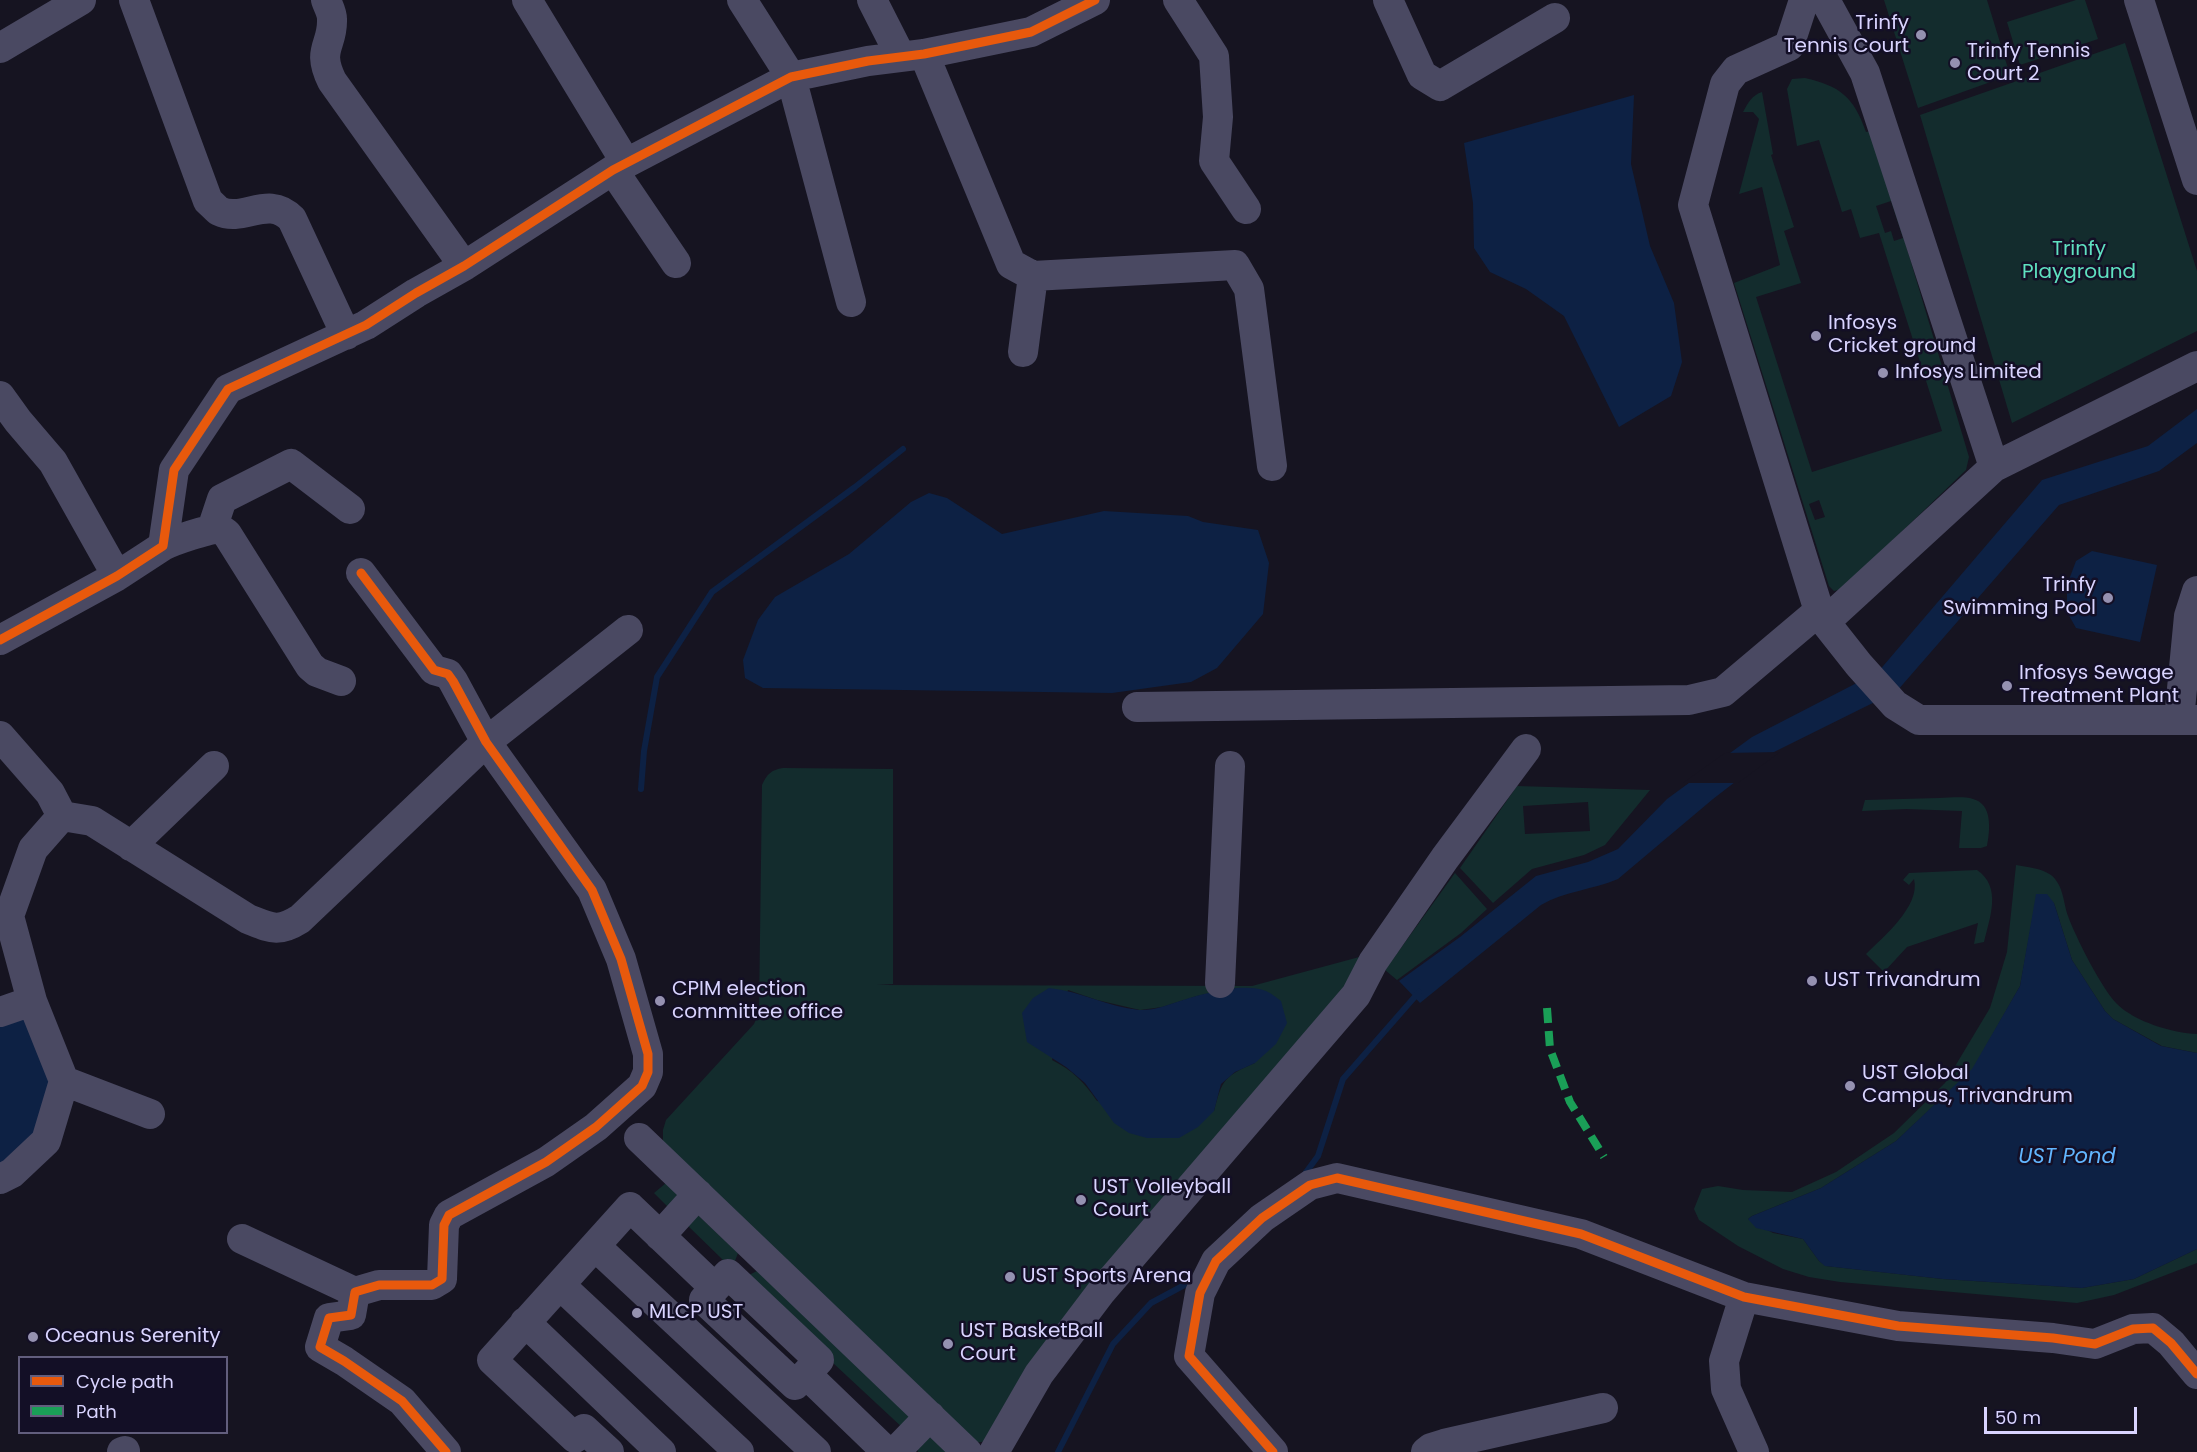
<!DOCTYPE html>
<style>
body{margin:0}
#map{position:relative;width:2197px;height:1452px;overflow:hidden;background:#161421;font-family:Poppins,sans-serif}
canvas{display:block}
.legend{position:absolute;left:18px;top:1356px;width:210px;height:78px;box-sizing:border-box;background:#130f26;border:2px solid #625e7d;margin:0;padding:8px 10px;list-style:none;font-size:18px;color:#d9d4ff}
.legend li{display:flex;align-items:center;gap:12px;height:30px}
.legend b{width:30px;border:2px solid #625e7d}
.scale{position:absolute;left:1984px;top:1407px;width:153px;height:27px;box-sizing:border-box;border:3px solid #d9d4ff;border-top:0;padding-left:8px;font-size:18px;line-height:21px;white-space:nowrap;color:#d9d4ff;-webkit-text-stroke:4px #130f26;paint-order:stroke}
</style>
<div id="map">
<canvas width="2197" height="1452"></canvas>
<ul class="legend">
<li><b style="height:8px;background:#e8590c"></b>Cycle path</li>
<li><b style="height:8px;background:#1a9f57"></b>Path</li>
</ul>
<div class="scale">50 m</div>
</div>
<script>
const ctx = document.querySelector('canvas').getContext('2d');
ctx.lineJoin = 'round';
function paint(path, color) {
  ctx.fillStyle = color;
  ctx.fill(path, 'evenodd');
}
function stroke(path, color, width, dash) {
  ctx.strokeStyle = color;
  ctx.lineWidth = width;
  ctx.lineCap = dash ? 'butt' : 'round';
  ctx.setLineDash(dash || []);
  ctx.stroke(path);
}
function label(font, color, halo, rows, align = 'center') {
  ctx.font = font + ' Poppins,sans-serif';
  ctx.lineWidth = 5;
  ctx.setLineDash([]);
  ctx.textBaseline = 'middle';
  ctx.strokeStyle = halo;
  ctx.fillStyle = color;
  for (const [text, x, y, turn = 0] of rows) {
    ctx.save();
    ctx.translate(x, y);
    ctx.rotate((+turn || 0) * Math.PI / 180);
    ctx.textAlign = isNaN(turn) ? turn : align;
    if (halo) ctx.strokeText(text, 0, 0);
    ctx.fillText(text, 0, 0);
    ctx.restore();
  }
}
const green = new Path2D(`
 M1884,0H1987L2010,75L1918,108Z
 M2076,0H2085L2098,39L2020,65L2007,22Z
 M2125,43L2197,271V331L2012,423L1920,115Z
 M1805,78C1840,86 1854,97 1866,132L1872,131L1969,457L1966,470L1842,589L1834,591L1829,586L1734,283L1780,265L1762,187L1739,194L1759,119L1753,112H1743C1748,103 1752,95 1762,92L1773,154L1771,155L1794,227L1784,231L1801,283L1756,297L1812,472L1942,431L1879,233L1860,238L1851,209L1842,212L1819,140L1797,146L1787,89L1792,79ZM1891,201L1903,238L1894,241L1891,231L1885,233L1876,206ZM1819,500L1825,517L1815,520L1809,504Z
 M783,768L893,769V984L877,985L1252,986L1363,956L1349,988L987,1441L975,1443L663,1144V1130L666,1120L754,1024L759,1012L762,785C767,774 771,770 783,768ZM1068,990L1097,1000L1140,1010L1162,1007L1197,996L1225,990L1255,1063C1224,1076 1222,1080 1214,1111L1097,1101C1085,1083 1072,1070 1052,1060Z
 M1517,786L1650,790L1605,845L1584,855L1532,869L1493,903L1460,868ZM1588,802L1590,831L1525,834L1523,806Z
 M1939,798C1950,798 1963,796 1973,799C1993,804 1990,831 1987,846L1981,848H1959L1962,811L1906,809L1862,811L1865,800Z
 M2016,865C2027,867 2041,868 2051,875C2064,886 2063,902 2068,916C2075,936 2103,991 2117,1004C2135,1022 2173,1033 2197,1034V1053L2162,1046L2113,1019L2105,1011L2072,960L2054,903L2037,894L2020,986L1973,1069L1896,1141L1821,1188L1752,1216L1748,1219L1773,1233L1803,1239L1819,1261L1826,1266L1943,1279L2082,1288L2134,1279L2197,1249V1263L2114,1295L2077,1303L1840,1282L1809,1277L1783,1269L1738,1246L1699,1220L1694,1209L1702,1189L1718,1186L1743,1190L1792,1192L1836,1172L1894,1133L1945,1083L1990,1008L2007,952Z
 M1977,870C2002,887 1990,917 1984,942L1974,944L1978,923L1907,947L1884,972L1866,954C1883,937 1921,906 1914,879L1909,885L1903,880L1909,873Z
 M1455,873L1487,909L1461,933L1397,980L1385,970Z
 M666,1183L681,1197L672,1211L654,1193Z
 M698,1215L738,1253L735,1261L728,1259L723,1260L685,1223Z
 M757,1271L910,1415L905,1430L833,1363L834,1358L832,1354L749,1275Z
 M929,1433L949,1452H918L917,1446Z`);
const water = new Path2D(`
 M1634,95L1631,164L1650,246L1674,303L1682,362L1671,396L1619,427L1564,316L1526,289L1490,272L1474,248L1473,203L1464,143Z
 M2197,409V443L2159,471L2059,505L1897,691L1774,752L1713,799L1618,879C1592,890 1565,891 1541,905L1420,1003L1399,981L1460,937L1536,876L1588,862L1618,849L1667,799L1752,737L1878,672L2042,480L2148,446Z
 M929,493L947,498L1002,534L1104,511L1188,516L1203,522L1258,530L1269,563L1263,614L1217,668L1191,682L1112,693L763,688L745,678L743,660L758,620L775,597L849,554L911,502Z
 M2092,551L2157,565L2140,642L2076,628L2067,612V585L2076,561Z
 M2036,894H2047L2054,903L2072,960L2105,1011L2113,1019L2161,1046L2197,1053V1249L2134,1279L2082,1288L1943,1279L1825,1266L1819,1261L1803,1239L1756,1228L1748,1219L1752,1216L1821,1188L1896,1141L1972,1069L2020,986Z
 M1049,988C1080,991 1108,1007 1139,1010C1153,1011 1167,1005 1180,1001C1202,994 1243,982 1266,991C1271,993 1277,998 1281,1001L1287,1023L1276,1044L1255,1063L1235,1072L1221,1084L1214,1111L1198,1127L1179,1138H1147L1129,1133L1114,1123L1085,1083L1066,1067L1027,1042L1022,1013L1033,998Z
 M26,1015L53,1084L36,1139L0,1172V1016Z`);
const pier = new Path2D(`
 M1780,752L1738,783H1683L1725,753Z`);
const stream = new Path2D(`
 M641,789L644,751L657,677L712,592L855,487L903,449
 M1304,1175L1318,1156L1343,1079L1419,992
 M1058,1452L1113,1344L1151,1303L1190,1282L1194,1278`);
const minor = new Path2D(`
 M134,0L208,201C212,204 216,209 219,211C244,223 268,194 292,219L346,335
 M326,0C328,6 332,12 332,19C333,47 316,48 332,81L464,266
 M527,0L626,163
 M742,0L791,77L851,302
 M872,0L901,57
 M1178,0L1214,56L1218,117L1214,161L1246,209
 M1388,0L1422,75L1440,86L1555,18
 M1804,0L1789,46L1736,70L1725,84L1693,205L1819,611L1825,622L1859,665L1895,705L1919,720H2197
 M2139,0L2197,180
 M0,48L81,0
 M924,54L1011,264L1033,276L1235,265L1249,289L1272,466
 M613,170L676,263
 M1023,352L1033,276
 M0,396L18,421L53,462L117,576
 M1994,467L2197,366
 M212,529L222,499L291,464L350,509
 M163,546C172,541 210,528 219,529C221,530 225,532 227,534L310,666L317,672L341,681
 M361,573L434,670L448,674L453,681L486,742L592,890L621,959L648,1054V1072L642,1086L596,1127L546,1162L449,1215L444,1225L442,1279L432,1285H379L355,1292L351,1315L329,1318L320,1347L344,1361L402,1401L446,1452
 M1825,622L1994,467L1865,73L1825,0
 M0,640L117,576L163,546L174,470L228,389L366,325L416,293L464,266L613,170L791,77L868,61L924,54L1031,32L1095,0
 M1137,707L1689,700L1723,692L1819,611
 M2179,720L2189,616L2197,591
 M0,736L50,793L62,816L33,849L9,916L32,1001L64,1081L46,1141L12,1173L0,1179
 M62,816L92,821L248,919C271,928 278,933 300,919L486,742L628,630
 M131,846L214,766
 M1220,983L1230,766
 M0,1012L32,1001
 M64,1081L150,1114
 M639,1138L967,1452
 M660,1236L698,1194
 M242,1239L355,1292
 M595,1246L816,1452
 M560,1285L739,1452
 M715,1288L728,1274L819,1360L806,1374
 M1744,1297L1724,1361L1726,1389L1754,1452
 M525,1322L661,1452
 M122,1452L125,1451
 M609,1452L584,1429L575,1438L492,1360L630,1207L715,1288L704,1300L795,1385L806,1374L887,1452
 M895,1452L930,1416
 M994,1452L1039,1374L1101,1292L1356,995L1373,962L1445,858L1526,749
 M1273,1452L1189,1356L1200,1293L1216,1261L1262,1218L1310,1185L1337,1178L1581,1234L1744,1297L1898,1326L2053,1338L2095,1344L2133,1329L2153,1328L2171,1343L2197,1374
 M1426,1452L1431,1448L1444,1444L1603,1408`);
const quiet = new Path2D(`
 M1547,1008L1550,1049L1570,1102L1604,1157`);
const cycleway = new Path2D(`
 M361,573L434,670L448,674L453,681L486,742L592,890L621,959L648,1054V1072L642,1086L596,1127L546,1162L449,1215L444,1225L442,1279L432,1285H379L355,1292L351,1315L329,1318L320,1347L344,1361L402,1401L446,1452
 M0,640L117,576L163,546L174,470L228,389L366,325L416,293L464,266L613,170L791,77L868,61L924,54L1031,32L1095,0
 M1273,1452L1189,1356L1200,1293L1216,1261L1262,1218L1310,1185L1337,1178L1581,1234L1744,1297L1898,1326L2053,1338L2095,1344L2133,1329L2153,1328L2171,1343L2197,1374`);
const markers = [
 [1921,35,6,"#9591b1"],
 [1955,63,6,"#9591b1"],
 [1816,336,6,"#9591b1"],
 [1883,373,6,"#9591b1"],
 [2108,598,6,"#9591b1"],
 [2007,686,6,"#9591b1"],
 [1812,981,6,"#9591b1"],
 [660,1001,6,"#9591b1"],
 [1850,1086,6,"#9591b1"],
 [1081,1200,6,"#9591b1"],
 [1010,1277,6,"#9591b1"],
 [637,1313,6,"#9591b1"],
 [33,1337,6,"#9591b1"],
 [948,1344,6,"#9591b1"]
];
const poiNames = [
 ["Trinfy",1909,24,"right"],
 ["Tennis Court",1909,47,"right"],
 ["Trinfy Tennis",1967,52],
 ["Court 2",1967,75],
 ["Infosys",1828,324],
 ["Cricket ground",1828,347],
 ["Infosys Limited",1895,373],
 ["Trinfy",2096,586,"right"],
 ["Swimming Pool",2096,609,"right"],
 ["Infosys Sewage",2019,674],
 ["Treatment Plant",2019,697],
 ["UST Trivandrum",1824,981],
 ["CPIM election",672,990],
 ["committee office",672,1013],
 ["UST Global",1862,1074],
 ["Campus, Trivandrum",1862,1097],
 ["UST Volleyball",1093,1188],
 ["Court",1093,1211],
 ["UST Sports Arena",1022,1277],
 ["MLCP UST",649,1313],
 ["UST BasketBall",960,1332],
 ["Court",960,1355],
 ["Oceanus Serenity",45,1337]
];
const parkNames = [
 ["Trinfy",2079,250],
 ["Playground",2079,273]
];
const waterNames = [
 ["UST Pond",2067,1158]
];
paint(green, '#132c2d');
paint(water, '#0d2144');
paint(pier, '#161421');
stroke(stream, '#0d2144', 6);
stroke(minor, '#4a4962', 30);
stroke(quiet, '#1a9f57', 8, [15, 8]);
stroke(cycleway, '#e8590c', 9);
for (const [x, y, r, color] of markers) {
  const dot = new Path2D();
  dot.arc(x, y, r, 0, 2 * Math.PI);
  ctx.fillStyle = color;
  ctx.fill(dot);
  stroke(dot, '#130f26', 2);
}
label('20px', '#d9d4ff', '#130f26', poiNames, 'left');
label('20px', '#5fe0c0', '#130f26', parkNames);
label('italic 21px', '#62b6ff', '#130f26', waterNames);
</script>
